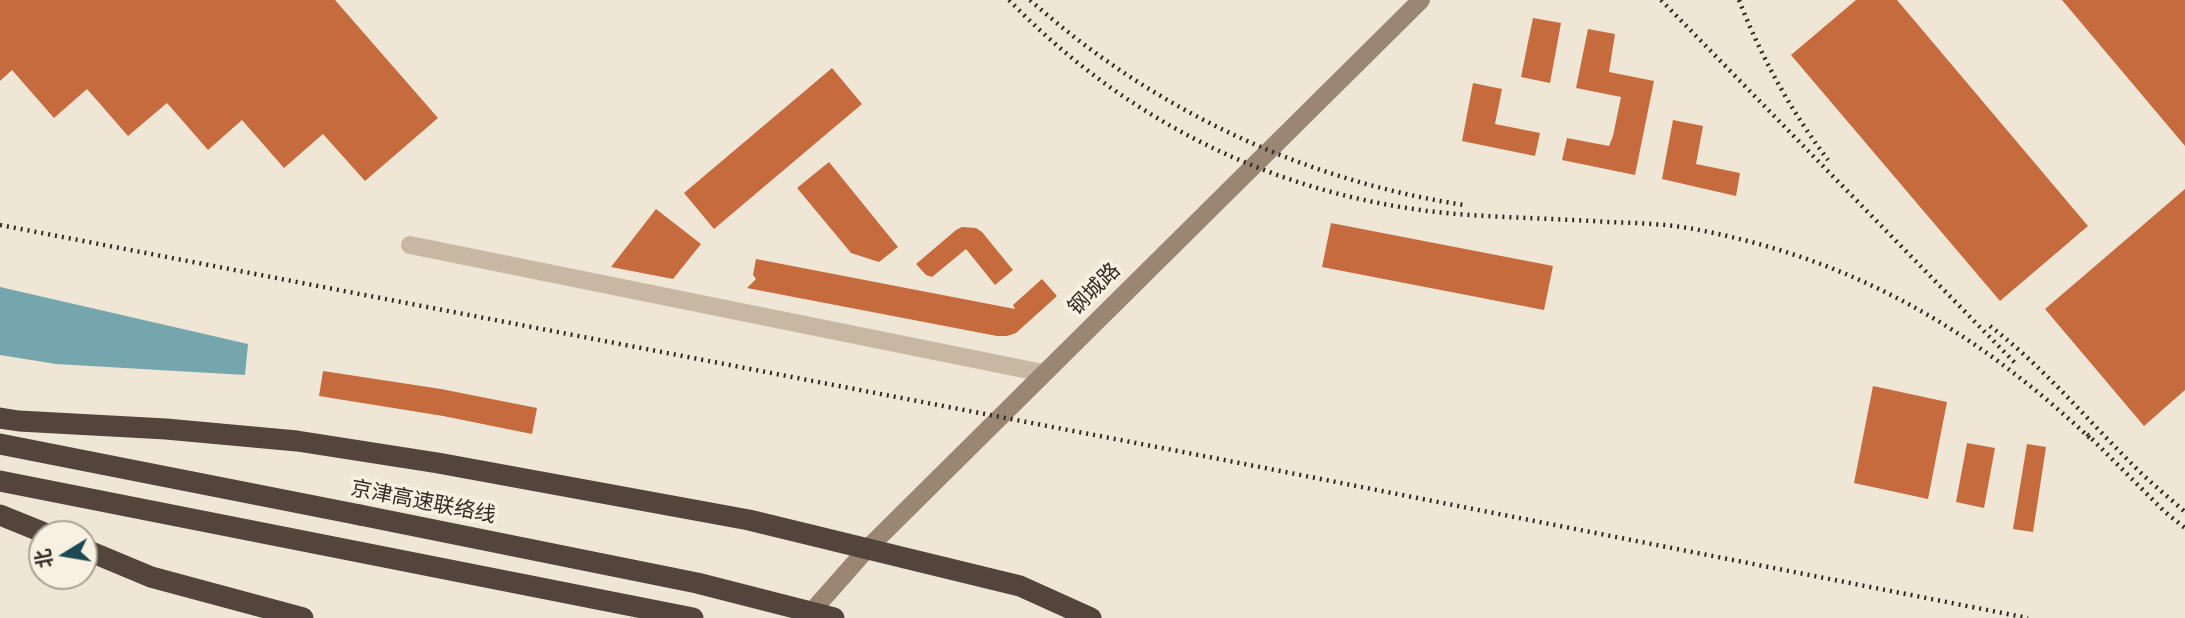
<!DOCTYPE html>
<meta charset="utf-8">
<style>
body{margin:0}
#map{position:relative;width:2185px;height:618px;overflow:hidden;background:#f0e6d6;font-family:Roboto,"Noto Sans SC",sans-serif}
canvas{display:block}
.north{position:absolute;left:28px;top:520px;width:70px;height:70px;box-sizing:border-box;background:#f8f0e1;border:2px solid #a9a195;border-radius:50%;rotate:259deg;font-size:19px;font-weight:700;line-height:28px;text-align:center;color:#322a24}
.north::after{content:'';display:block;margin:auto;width:24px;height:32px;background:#1b4a53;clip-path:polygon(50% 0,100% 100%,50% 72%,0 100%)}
</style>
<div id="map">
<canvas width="2185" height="618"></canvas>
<div class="north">北</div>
</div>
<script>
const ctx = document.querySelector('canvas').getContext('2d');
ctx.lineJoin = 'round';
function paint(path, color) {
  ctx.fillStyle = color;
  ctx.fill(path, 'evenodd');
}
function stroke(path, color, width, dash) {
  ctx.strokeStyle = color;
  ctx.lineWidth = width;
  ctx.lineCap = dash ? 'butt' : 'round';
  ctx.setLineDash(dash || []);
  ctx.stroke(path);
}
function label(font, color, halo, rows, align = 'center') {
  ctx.font = font + ' Roboto,"Noto Sans SC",sans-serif';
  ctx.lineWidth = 7;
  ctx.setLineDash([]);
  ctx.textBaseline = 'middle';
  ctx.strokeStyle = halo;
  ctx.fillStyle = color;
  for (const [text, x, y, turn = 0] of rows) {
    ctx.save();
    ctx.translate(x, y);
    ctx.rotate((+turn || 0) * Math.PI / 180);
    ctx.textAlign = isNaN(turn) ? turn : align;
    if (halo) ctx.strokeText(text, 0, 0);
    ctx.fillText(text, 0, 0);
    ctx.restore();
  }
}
const water = new Path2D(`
 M0,287L248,344L245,375L56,364L0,355Z`);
const building = new Path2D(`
 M0,0H335L438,118L365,181L323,134L284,168L242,120L208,150L167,103L128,136L87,89L54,118L12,70L0,81Z
 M1856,0H1897L2088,226L2000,301L1791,55Z
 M2062,0H2185V146Z
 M1533,18L1561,23L1550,83L1521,77Z
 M1588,29L1615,34L1609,72L1654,81L1635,175L1562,160L1567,138L1609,146L1613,136L1621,97L1576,88Z
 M832,68L862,104L714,229L684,193Z
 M1473,83L1502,89L1495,124L1540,133L1535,156L1462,141Z
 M1673,120L1703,126L1696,164L1740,173L1736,196L1662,179Z
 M829,162L898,247L879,262L851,253L797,188Z
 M2185,189V390L2144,426L2045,309Z
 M656,209L701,244L673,279L611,267Z
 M1331,223L1553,266L1544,310L1322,267Z
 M962,227L976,228L982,232L1013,270L995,285L966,249L932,277L926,275L916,264L956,230Z
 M756,259L1015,309L1013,305L1042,279L1057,296L1016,333L1007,336H997L747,288L756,279L753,275Z
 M323,371L441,389L537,408L532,434L443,416L319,396Z
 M1873,386L1947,402L1928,499L1854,483Z
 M1967,443L1995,448L1984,508L1956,502Z
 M2027,444L2046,447L2033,532L2013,529Z`);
const street = new Path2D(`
 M410,245L1043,373`);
const secondary = new Path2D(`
 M806,618L867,549L1421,0`);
const highway = new Path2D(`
 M0,418L19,421L166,429L297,441L438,463L749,520L1020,586L1091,618
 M0,444L360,515
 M0,481L693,618
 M0,515L47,534
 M84,549L151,577L303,618`);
const rail = new Path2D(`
 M1009,0C1133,128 1292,203 1470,215C1516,218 1562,219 1609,222C1639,223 1670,224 1699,230C1858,261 1976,331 2093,441
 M1030,0C1152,109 1302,180 1464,205
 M1661,0L2017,365
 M1739,0C1761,57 1791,111 1828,160
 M0,225L1209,457L2028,618
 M1990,326C2042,366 2083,415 2129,461C2146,479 2166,495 2185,512
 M2087,434L2165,512L2185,528`);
const highwayBridge = new Path2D(`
 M360,515L697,583L834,618`);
const streetNames = [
 ["钢城路",1095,290,-45],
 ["京津高速联络线",423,503,11]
];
paint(water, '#75a5ad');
paint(building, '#c66b3e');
stroke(street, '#c8b7a2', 18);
stroke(secondary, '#9b8674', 18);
stroke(highway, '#53453b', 21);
stroke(rail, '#322a24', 4.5, [2, 5]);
stroke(highwayBridge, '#53453b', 21);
label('21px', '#322a24', '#f8f0e1', streetNames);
</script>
